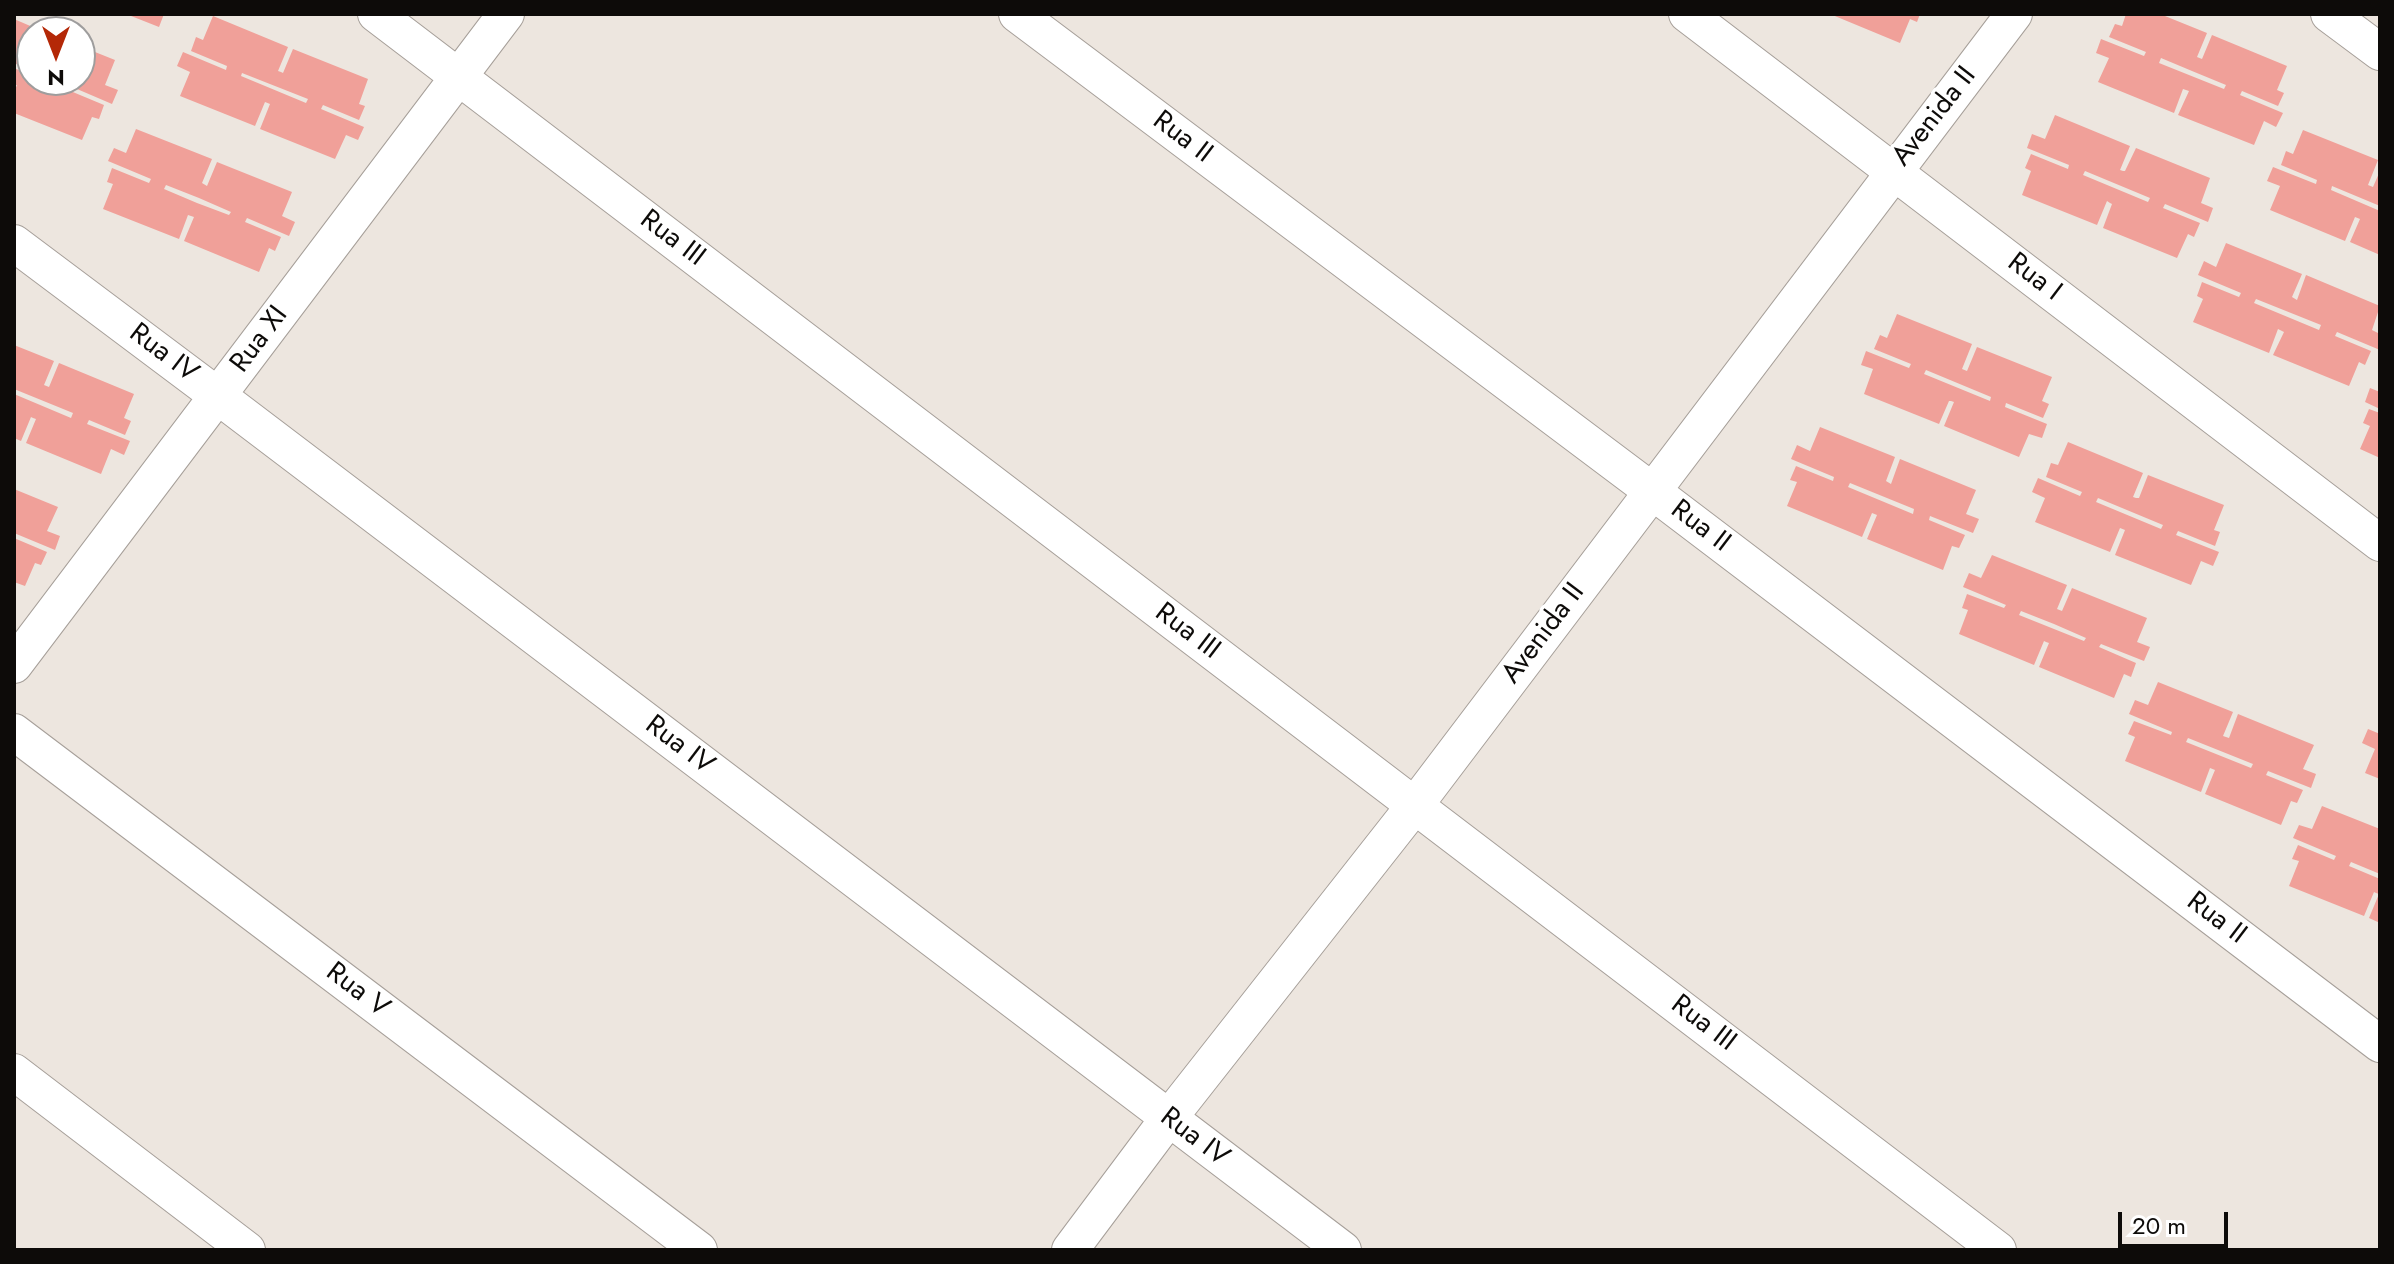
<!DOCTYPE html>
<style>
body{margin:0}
#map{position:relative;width:2394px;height:1264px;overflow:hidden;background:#ede6df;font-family:Jost,sans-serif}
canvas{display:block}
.frame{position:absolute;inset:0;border:16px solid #0d0b09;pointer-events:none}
.north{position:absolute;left:16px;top:16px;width:80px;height:80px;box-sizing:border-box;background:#fff;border:2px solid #9e9d9d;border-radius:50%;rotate:180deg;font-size:22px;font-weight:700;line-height:32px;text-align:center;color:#0d0b09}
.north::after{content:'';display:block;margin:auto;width:28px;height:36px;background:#b42807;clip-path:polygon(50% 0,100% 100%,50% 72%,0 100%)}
.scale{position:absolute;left:2118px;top:1212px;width:110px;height:36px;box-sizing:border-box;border:4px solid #0d0b09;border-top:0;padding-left:10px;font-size:24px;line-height:28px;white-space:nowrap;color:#0d0b09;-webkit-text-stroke:6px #fff;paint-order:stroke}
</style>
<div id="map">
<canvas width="2394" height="1264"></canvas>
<div class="frame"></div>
<div class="north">N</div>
<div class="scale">20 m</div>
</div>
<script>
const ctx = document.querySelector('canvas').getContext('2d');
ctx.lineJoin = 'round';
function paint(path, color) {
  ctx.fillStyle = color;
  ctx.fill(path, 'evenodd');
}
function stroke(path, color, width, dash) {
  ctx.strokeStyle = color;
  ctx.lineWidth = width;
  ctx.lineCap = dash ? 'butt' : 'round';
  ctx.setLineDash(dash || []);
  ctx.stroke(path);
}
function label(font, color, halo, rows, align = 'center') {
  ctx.font = font + ' Jost,sans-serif';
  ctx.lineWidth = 7;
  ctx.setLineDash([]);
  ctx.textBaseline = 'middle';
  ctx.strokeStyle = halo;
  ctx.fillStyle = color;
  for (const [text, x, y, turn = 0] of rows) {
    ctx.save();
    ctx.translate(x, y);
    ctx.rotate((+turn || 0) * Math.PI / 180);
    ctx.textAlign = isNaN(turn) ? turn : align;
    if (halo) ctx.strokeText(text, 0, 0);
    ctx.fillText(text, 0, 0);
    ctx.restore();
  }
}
const building = new Path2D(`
 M126,14H164L159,27Z
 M1830,14H1920L1917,22L1910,19L1900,43Z
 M2126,14H2160L2207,33L2197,57L2202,59L2212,35L2287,66L2277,90L2284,93L2278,106L2242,91L2240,95L2283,113L2276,127L2264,121L2254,145L2178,115L2189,91L2183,89L2174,113L2098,82L2109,58L2096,53L2101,39L2144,56L2146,52L2109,37L2115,24L2122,26ZM2161,58L2192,71L2226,85L2224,89L2159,63Z
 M213,16L288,47L278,71L281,72L283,73L293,49L368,79L359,104L365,106L359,120L323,105L321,109L364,127L358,140L346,135L335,159L260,129L270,104L265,102L255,126L180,96L190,72L177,66L183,52L226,70L227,66L191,51L196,37L203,40ZM242,73L308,99L306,103L241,76Z
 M14,19L35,28L25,52L30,54L32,48V71L14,63Z
 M80,46L115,60L105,85L118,90L112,104L70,86L68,90L104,105L99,119L92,117L82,140L14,113V92L17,85H14V68L32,76V80H42L52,84L54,80H80Z
 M2055,115L2130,146L2120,170L2123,171H2125L2136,148L2210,178L2201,203L2213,208L2208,222L2165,204L2163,208L2200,223L2194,237L2188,234L2177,258L2103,228L2112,204L2110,203L2107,201L2097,225L2022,195L2031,171L2025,168L2031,154L2068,169L2069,165L2027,148L2032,134L2045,139ZM2085,171L2150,198L2148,202L2083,175Z
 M136,129L212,159L202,183L207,186L217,162L292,192L282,216L295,222L289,236L247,218L245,222L281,237L275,251L269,248L259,272L184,241L194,217L188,215L179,239L103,209L113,184L107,182L112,168L149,183L151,179L108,161L114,148L126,153ZM166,185L199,198L231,212L229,215L197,203L164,189Z
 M2303,130L2378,160L2368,185L2373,187L2380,171V206L2332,186L2331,190L2380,211V255L2350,242L2360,219L2355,217L2345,241L2270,210L2280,186L2267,181L2273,167L2316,184L2317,180L2281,165L2286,151L2293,154Z
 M2226,243L2302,274L2292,297L2297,300L2306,275L2380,306L2372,330L2380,334V350L2337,332L2335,336L2371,351L2365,365L2359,362L2349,386L2273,355L2284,332L2278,329L2269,353L2193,322L2203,299L2197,296L2202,282L2239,297L2241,293L2198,275L2204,261L2216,267ZM2256,299L2321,325L2319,330L2254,303Z
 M1897,314L1972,344L1962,369L1967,371L1977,347L2052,377L2042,401L2049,404L2043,418L2006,403L2005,407L2047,424L2042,438L2029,434L2019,457L1944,426L1954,402L1951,401H1949L1939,424L1864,394L1873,369L1861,365L1866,351L1909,368L1911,364L1874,349L1880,335L1887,338ZM1926,370L1991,397L1990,401L1924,374Z
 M14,345L54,361L44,385L49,387L59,363L134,394L124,418L131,421L125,435L89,420L87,424L130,441L124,455L111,449L101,474L26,443L36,419L33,418L31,417L21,441L14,438V394L71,418L73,413L14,389Z
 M2370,388L2380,392V409L2365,402Z
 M2369,409L2380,413V458L2360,449L2370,426L2363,423Z
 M1820,427L1895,457L1886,481L1891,484L1900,459L1976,490L1966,514L1979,519L1973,533L1930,516L1929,520L1965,535L1959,548L1952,546L1943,570L1867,539L1877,515L1872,513L1862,537L1787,506L1797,482L1790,480L1796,466L1833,481L1834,477L1791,459L1797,445L1810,451ZM1850,483L1914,509L1913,514L1848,487Z
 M2068,442L2143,473L2133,497L2136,498H2139L2148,475L2224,505L2214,530L2220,532L2215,546L2178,531L2176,535L2219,552L2213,566L2201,561L2191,585L2115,555L2125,530L2120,528L2110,552L2035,522L2045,498L2032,492L2038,478L2080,496L2082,492L2046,477L2051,463L2058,465ZM2098,498L2163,525L2161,529L2096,502Z
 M14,489L58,507L47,531L60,536L55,550L14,533Z
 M14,538L47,552L41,565L35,563L25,586L14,582Z
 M1992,555L2067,585L2057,609L2062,611L2072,588L2147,618L2137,642L2150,647L2144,661L2101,644L2099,647L2136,663L2131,677L2124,674L2114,698L2039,667L2049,643L2046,642L2044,641L2034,665L1959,634L1968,610L1962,608L1967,594L2004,608L2006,605L1963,587L1969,573L1981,578ZM2021,611L2054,624L2086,638L2084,641L2019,615Z
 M2158,682L2233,712L2223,736L2229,738L2238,714L2314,745L2303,769L2316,774L2311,788L2268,771L2266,775L2303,790L2297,803L2291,801L2281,825L2205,794L2215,770L2210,768L2201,792L2125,761L2135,737L2128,734L2134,721L2171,735L2172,732L2129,714L2135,700L2148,705ZM2188,738L2253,764L2251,768L2186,742Z
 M2368,729L2380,734V779L2365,773L2375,749L2362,743Z
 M2322,806L2380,829V874L2351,862L2349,866L2380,879V923L2369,918L2379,894L2376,893L2374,892L2364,916L2289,886L2299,861L2292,859L2298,845L2334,860L2336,856L2293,838L2299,825L2312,829Z`);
const street = new Path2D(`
 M376,14L1998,1250
 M1017,14L1652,491L2380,1044
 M1687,14L2380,543
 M2329,14L2380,52
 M14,243L218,396L1343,1250
 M14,665L506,14
 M14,732L699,1250
 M14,1072L247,1250
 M1070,1250L1168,1119L1415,805L2014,14`);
const streetNames = [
 ["Avenida II",1935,117,-52],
 ["Rua II",1182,138,37],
 ["Rua III",672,239,37],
 ["Rua I",2034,278,37],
 ["Rua XI",260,340,-53],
 ["Rua IV",163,354,37],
 ["Rua II",1700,527,37],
 ["Rua III",1187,632,37],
 ["Avenida II",1544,634,-53],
 ["Rua IV",679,746,37],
 ["Rua II",2216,919,37],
 ["Rua V",357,991,37],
 ["Rua III",1703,1024,37],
 ["Rua IV",1194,1138,37]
];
paint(building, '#f0a099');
stroke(street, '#a69f99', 38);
stroke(street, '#fff', 36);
label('28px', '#0d0b09', '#fff', streetNames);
</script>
